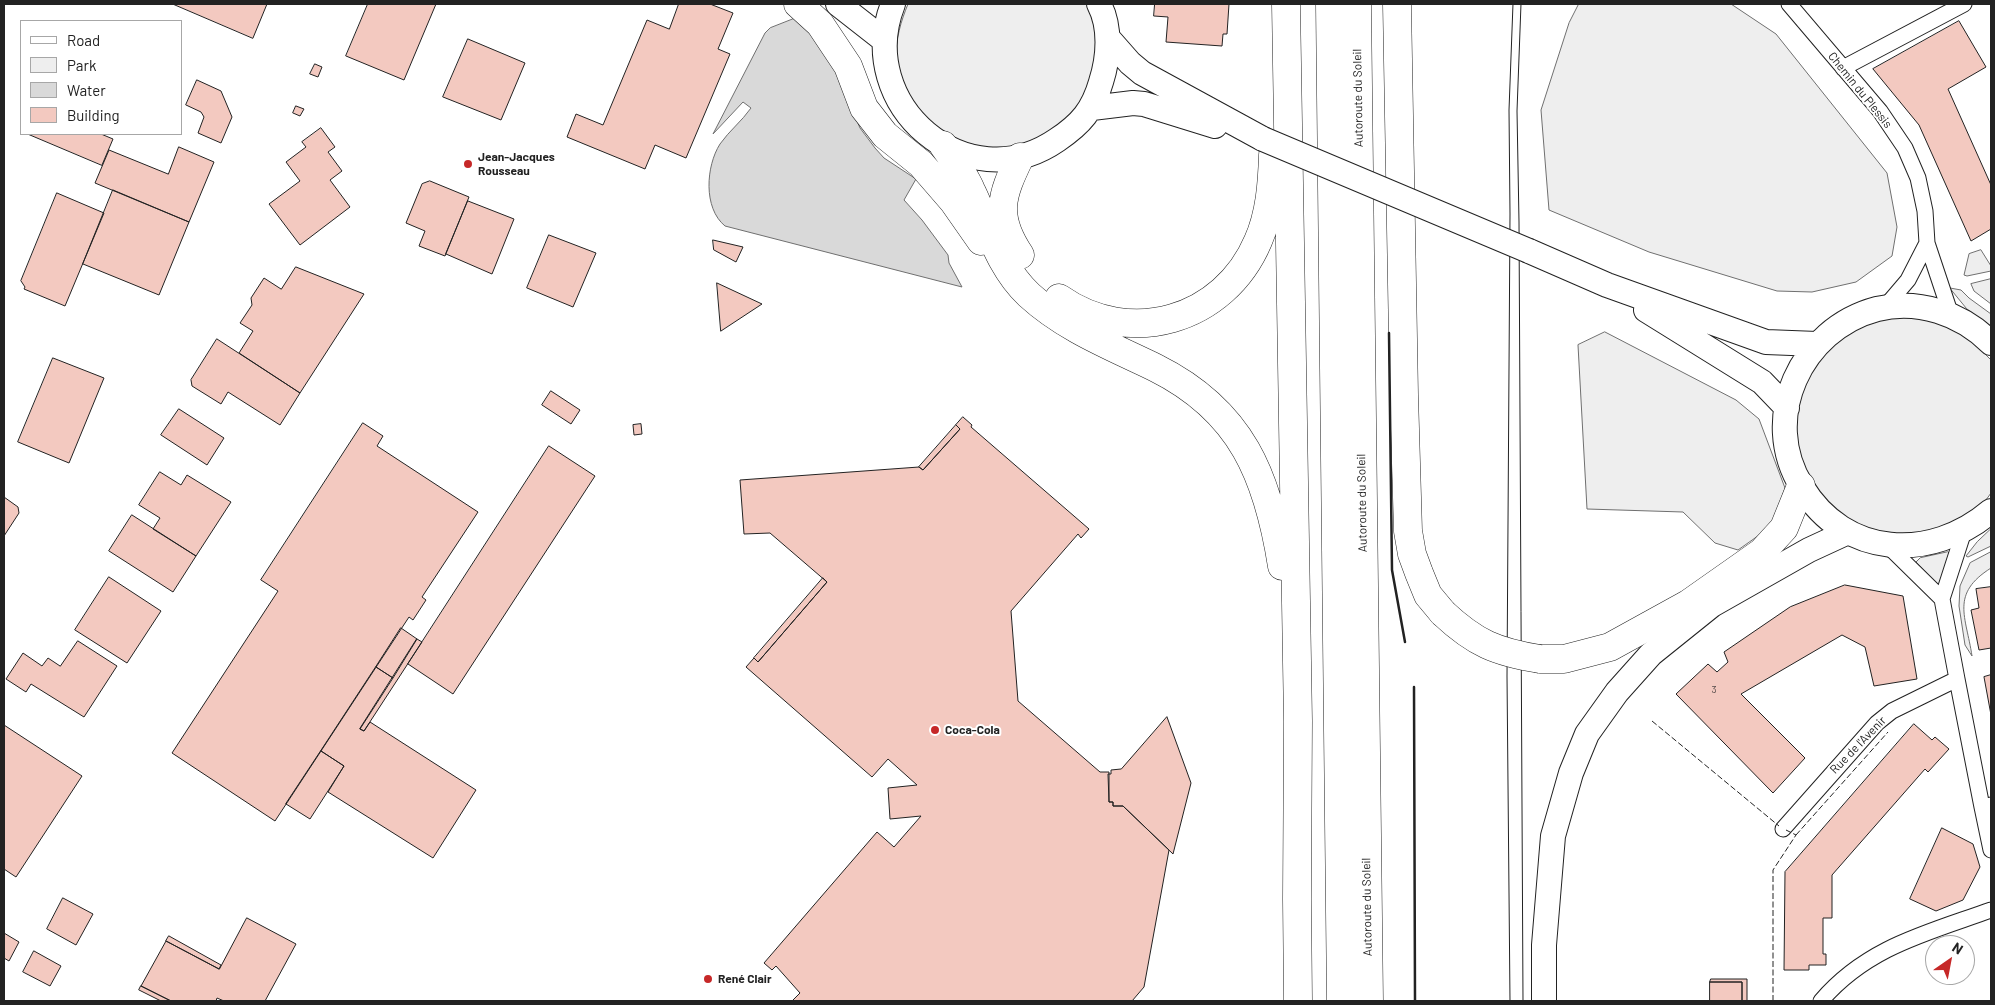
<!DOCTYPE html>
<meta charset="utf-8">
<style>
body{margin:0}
#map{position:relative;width:1995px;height:1005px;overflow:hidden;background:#fff;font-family:Barlow,sans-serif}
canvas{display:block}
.frame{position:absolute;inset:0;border:5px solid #222;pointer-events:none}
.legend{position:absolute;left:20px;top:20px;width:162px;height:115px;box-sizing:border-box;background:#fff;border:1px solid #a7a7a7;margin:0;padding:6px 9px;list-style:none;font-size:15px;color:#222}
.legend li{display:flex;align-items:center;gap:10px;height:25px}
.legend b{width:25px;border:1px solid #a7a7a7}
.north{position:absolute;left:1925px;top:935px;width:50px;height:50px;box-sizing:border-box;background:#fff;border:1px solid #a7a7a7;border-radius:50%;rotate:33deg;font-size:14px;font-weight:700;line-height:20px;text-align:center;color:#222}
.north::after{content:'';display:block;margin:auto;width:18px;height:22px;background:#c62828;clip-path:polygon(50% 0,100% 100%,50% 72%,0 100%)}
</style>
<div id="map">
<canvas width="1995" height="1005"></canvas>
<div class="frame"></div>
<ul class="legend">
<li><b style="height:6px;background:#fff"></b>Road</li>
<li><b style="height:14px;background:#eee"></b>Park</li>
<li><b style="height:14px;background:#d9d9d9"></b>Water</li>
<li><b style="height:14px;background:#f3c9c0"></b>Building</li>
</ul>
<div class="north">N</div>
</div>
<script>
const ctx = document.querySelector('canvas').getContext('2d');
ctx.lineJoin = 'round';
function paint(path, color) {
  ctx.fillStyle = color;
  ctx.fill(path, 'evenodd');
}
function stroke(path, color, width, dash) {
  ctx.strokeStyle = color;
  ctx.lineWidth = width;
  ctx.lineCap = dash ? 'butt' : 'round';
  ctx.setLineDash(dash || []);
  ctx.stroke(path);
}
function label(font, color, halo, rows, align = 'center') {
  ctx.font = font + ' Barlow,sans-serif';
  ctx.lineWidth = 4;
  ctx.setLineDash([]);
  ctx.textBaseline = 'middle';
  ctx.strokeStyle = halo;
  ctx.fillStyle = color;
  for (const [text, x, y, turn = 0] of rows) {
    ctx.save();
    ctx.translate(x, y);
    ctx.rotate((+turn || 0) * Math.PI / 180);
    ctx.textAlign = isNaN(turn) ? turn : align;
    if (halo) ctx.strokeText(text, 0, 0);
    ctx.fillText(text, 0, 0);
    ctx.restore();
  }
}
const green = new Path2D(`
 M908,4H1088C1099,24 1101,47 1096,70C1092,93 1080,111 1062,127C1001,177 906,138 897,59C895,40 901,21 908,4Z
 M1579,4H1731L1776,34L1887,173L1897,227L1892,256L1856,282L1812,292L1777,291L1649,252L1549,210L1541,110L1569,23Z
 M1981,250L1991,266V271L1967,276L1964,275L1969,254Z
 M1991,279V304L1974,291L1971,284Z
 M1950,288L1961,290L1969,298L1991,314V327L1967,309Z
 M1901,316L1936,321L1967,336L1991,360V493C1979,512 1958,524 1936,531C1830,565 1748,435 1824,352C1835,340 1851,328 1867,323C1878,319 1890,318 1901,316Z
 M1605,332L1736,400L1759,419L1785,488L1772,526L1738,550L1715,543L1683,512L1587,509L1578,345Z
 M1991,529V546L1968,557L1966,556L1977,542Z
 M1948,552L1950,554L1942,583L1938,586L1916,562L1920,558Z
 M1991,552V568C1950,594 1966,616 1972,656L1965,645L1959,606L1960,586L1970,563Z`);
const water = new Path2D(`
 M796,18L826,48L860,128L875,148L884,158L916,179L904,200L922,220L948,255L949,263L962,287L725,226C703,208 706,166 720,144C729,131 742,121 751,108L743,102L713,134L765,33L770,28Z`);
const building = new Path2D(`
 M173,4H267L253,38Z
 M368,4H436L404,80L346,56Z
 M679,4H710L733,13L718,49L730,54L686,158L655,145L645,169L567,137L576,114L603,125L647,20L669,29Z
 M1155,4H1229L1227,34H1223L1222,46L1166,42L1168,17L1154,16Z
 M1959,21L1986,67L1948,89L1991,185V229L1971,241L1919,125L1873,69Z
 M468,39L525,63L501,120L443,97Z
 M315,64L322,67L318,77L310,74Z
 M197,80L221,91L232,117L221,143L198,133L204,117L201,112L186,105Z
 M296,106L304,109L300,116L293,113Z
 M321,128L335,147L328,152L342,171L330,180L350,207L300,245L269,204L300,181L286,162L306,147L302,142Z
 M28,134H101L113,139L102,165Z
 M179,147L214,162L189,222L95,183L109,150L168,174Z
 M430,181L469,197L445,256L419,246L425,231L406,223L422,184Z
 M113,190L189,222L159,295L83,264Z
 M57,193L104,213L65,306L24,289L25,287L21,281Z
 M468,201L514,219L492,274L446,254Z
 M549,235L596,253L573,307L527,288Z
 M713,240L743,247L736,262L714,250Z
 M296,267L364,294L300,393L239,353L253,331L240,323L252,305L251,298L264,278L281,289Z
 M717,283L762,304L721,331Z
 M217,339L300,393L280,425L228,392L221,404L192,386L191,380Z
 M53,358L104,378L69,463L18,442Z
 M551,391L580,410L571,424L542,405Z
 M179,409L224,438L207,465L161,435Z
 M963,417L972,425L971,427L1089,529L1081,538L1078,534L1011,611L1018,701L1100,772H1109V802H1113V806H1123L1169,850L1144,987L1132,1001H792L800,993L776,966L772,970L764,963L877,832L894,847L921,816L890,819L888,788L917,785L888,759L872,777L746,667L754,658L758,662L827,582L770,533L744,534L740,480L919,467L923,470L960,429L956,425Z
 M363,423L383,436L377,446L478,512L422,597L426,600L413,620L409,617L275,821L172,753L278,591L261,580Z
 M641,424L642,434L634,435L633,425Z
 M956,425L960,429L923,470L919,467Z
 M549,446L595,476L453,694L408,664Z
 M160,472L181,485L187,475L231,502L196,556L153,529L160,518L139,505Z
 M4,497L18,507L19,513L4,536Z
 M132,515L196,556L173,592L109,551Z
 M109,577L161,611L127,663L75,630Z
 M823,578L827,582L758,662L754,658Z
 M1845,585L1903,596L1917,679L1874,686L1865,647L1842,635L1741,694L1805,758L1773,793L1676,694L1708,664L1717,672L1728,662L1724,652L1790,607Z
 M1991,587V648L1979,650L1971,610L1979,608L1976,589Z
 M401,628L417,639L393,678L376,667Z
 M417,639L422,642L364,731L360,729Z
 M78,641L117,666L84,717L31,684L26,692L6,679L23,653L42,666L48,658L60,666Z
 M376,667L393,678L360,729L364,731L370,722L476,790L433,858L328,792L344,766L321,751Z
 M1991,675V715L1984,677Z
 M1167,717L1191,783L1173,854L1123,806H1113V802H1109L1108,774H1111V770L1121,769Z
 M1914,724L1932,740L1935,737L1949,749L1928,772L1925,769L1832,875V918H1823V954H1826V965H1809V970H1784L1785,872Z
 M4,725L82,776L16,877L4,869Z
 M321,751L344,766L310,819L286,804Z
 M1942,828L1973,844L1980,867L1963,900L1936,911L1910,899Z
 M63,898L93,914L76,945L47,929Z
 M247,918L296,944L265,1001H224L217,998L216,1001H171L141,986L166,941L219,969Z
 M4,933L19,942L9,961L4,958Z
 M169,936L221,965L219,969L166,941Z
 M34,951L61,966L50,986L23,972Z
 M1711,979H1747V1001H1742V982H1710Z
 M1710,982H1742V1001H1710Z
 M141,986L171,1001H161L139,990Z`);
const minor = new Path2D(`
 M1789,4L1880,111L1905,148L1918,178L1925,211L1927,243L1951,315
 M1843,68L1964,4
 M1885,307L1908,280L1927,243
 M1887,545L1942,599
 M1957,679L1982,807
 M1991,805L1982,807L1991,850
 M1783,829L1877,723L1892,711L1957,679L1942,599L1964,531
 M1821,1001C1867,947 1927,933 1991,910`);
const primary = new Path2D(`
 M838,4L884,40
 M893,4C853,105 967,202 1057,140C1081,124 1093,110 1101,82C1109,57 1111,27 1099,4
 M1108,38L1130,63L1142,73L1263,139
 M1092,108L1133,103L1144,104L1215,126
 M1529,251L1607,285L1766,342L1817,344
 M1646,310L1762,382L1787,408
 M1991,343C1961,313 1918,299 1877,309C1801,329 1759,418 1802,487C1845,558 1931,562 1991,511
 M1544,1001V945L1553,836L1571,773L1587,734L1617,692L1651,654L1712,605L1809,550L1848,532`);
const motorway = new Path2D(`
 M798,4L820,24L848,66L864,108L885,135L921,164L953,201L981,241
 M1286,4L1298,721L1297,899L1298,1001
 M1330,4L1341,1001
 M1357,4L1369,1001
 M1397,4L1404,395L1408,531L1412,554L1419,573L1428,595L1443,613
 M943,145C954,160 964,174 971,190C989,227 999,267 1029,295C1066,329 1113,347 1156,368C1242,411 1268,477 1282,566
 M1020,255C994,216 1001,196 1020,157
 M1059,298C1130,348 1224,321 1258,241C1270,214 1272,184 1273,155
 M1540,659H1564L1610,647L1688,604L1762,552L1784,528L1801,486`);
const tram = new Path2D(`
 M1521,4L1517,111L1519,222L1523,1001
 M1510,1001L1507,676L1510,214L1509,110L1513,4`);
const primaryBridge = new Path2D(`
 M1263,139L1529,251`);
const motorwayBridge = new Path2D(`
 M1443,613C1475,643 1496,652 1540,659`);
const fence = new Path2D(`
 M1652,721L1779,826
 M1796,835L1888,732
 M1773,1001V870L1796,835L1786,830`);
const wall = new Path2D(`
 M1389,333L1392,570L1405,642
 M1414,687L1415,1001`);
const markers = [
 [468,164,5,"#c62828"],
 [935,730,5,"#c62828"],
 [708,979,5,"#c62828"]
];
const numberNames = [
 ["3",1714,690]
];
const streetNames = [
 ["Chemin du Plessis",1860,90,51],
 ["Autoroute du Soleil",1358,98,-91],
 ["Autoroute du Soleil",1362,503,-91],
 ["Rue de l'Avenir",1858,745,-46],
 ["Autoroute du Soleil",1367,907,-91]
];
const poiNames = [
 ["Jean-Jacques",478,157],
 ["Rousseau",478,171],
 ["Coca-Cola",945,730],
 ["René Clair",718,979]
];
paint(green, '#eee');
stroke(green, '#6f6f6f', 1);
paint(water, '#d9d9d9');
stroke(water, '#6f6f6f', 1);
paint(building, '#f3c9c0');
stroke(building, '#222', 1);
stroke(minor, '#222', 17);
stroke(primary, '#222', 26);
stroke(motorway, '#222', 29);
stroke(minor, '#fff', 15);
stroke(primary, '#fff', 24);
stroke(motorway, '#fff', 28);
stroke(tram, '#222', 1);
stroke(primaryBridge, '#222', 26, []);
stroke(motorwayBridge, '#222', 29, []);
stroke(primaryBridge, '#fff', 24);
stroke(motorwayBridge, '#fff', 28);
stroke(fence, '#222', 1, [6, 2.5]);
stroke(wall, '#222', 2.5);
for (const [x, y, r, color] of markers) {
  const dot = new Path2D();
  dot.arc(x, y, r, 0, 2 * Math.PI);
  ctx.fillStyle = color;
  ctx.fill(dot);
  stroke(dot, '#fff', 2);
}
label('10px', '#564c4a', null, numberNames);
label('12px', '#222', '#fff', streetNames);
label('bold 12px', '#222', '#fff', poiNames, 'left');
</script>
